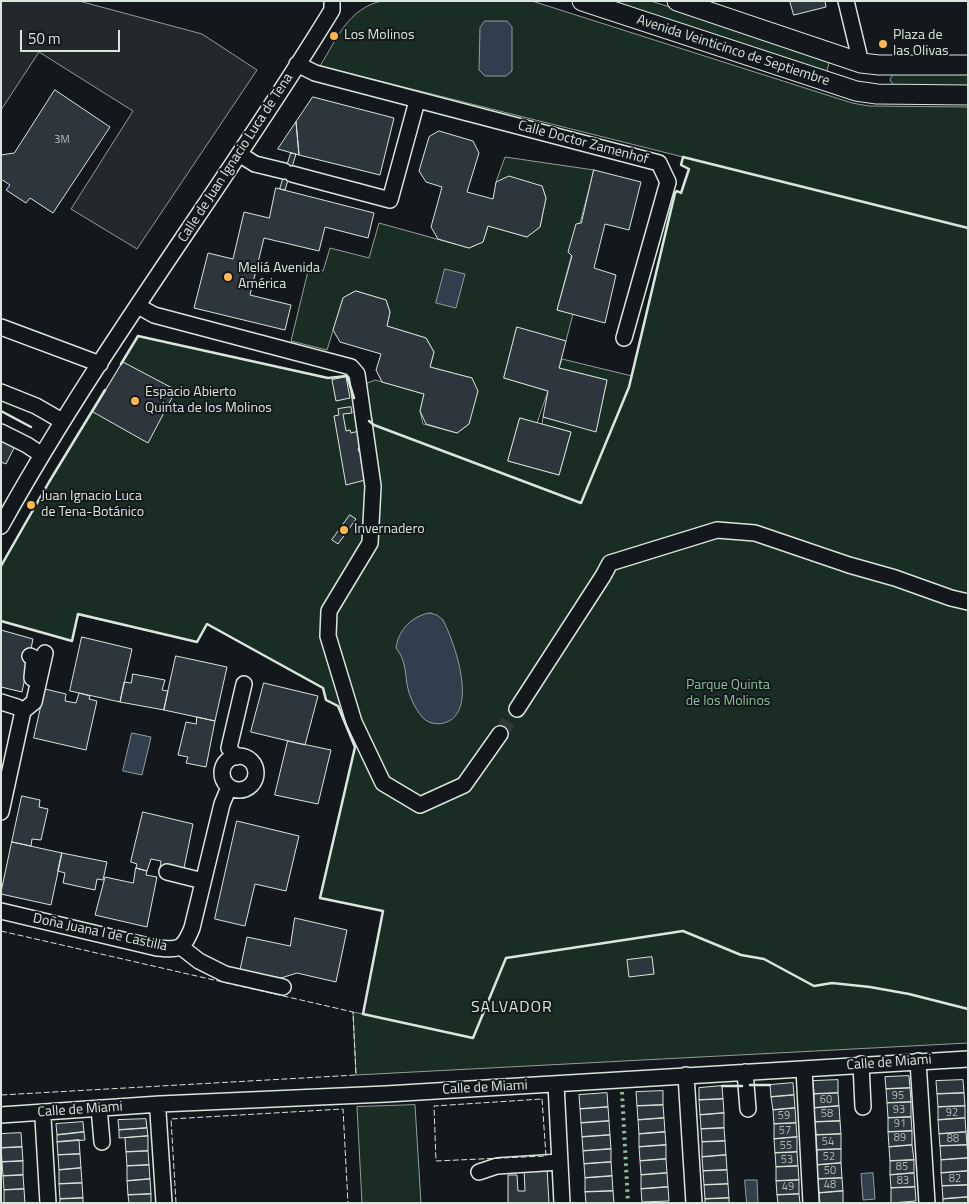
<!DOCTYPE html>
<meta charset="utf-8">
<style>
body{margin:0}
#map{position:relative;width:969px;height:1204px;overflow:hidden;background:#14181c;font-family:"Titillium Web",sans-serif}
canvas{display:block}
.frame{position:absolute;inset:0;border:2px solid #d8e6dc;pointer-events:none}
.scale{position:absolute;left:20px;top:30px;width:100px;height:22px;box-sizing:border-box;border:2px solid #d8e6dc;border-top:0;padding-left:6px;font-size:15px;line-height:18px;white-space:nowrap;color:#d8e6dc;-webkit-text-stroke:4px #14181c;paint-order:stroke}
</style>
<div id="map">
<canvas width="969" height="1204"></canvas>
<div class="frame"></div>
<div class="scale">50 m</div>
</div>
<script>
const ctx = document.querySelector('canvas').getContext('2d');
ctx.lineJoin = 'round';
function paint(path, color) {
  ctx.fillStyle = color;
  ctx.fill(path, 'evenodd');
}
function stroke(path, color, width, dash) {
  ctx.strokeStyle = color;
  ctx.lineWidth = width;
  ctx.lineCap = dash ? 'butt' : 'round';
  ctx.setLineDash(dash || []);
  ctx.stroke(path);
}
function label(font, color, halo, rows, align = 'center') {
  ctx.font = font + ' "Titillium Web",sans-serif';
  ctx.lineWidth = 4;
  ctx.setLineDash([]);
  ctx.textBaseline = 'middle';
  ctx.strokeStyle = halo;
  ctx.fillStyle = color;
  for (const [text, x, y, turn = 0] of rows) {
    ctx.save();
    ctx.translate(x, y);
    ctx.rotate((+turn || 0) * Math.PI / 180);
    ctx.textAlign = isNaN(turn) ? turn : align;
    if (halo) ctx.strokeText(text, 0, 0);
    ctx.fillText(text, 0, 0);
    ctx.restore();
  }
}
const green = new Path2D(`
 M382,1H532L852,103L869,106L968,107V1043L356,1075L353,1012L363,1014L383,911L320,898L355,747L338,706L326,700L323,688L207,624L197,642L78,615L72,641L1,621V566L49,482L138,336L328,378L347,376L358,409L373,424L365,384L375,380L424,394L420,411L423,424L457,433L469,424L472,378L430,367L434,352L426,338L387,326L390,312L386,300L356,291L343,298L327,350L291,341L309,267L323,271L330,248L369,258L379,223L469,248L483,242L488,226L527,237L540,227L546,198L542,186L496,182L505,157L594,170L557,310L573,314L566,341L517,328L504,378L548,391L537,423L520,418L508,461L559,475L571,432L542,424L543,417L596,431L607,380L559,368L562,359L632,376L675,193L677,191L681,193L689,169L681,165L683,157L320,66C337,39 348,8 382,1Z
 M599,1H651L830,59L826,75Z
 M968,72V87L896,86L891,82L890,79L894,73Z
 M415,1105L421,1203H362L357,1107Z`);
const parking = new Path2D(`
 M1,1H79L202,34L257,70L137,249L71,209L133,111L39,52L1,110Z`);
const water = new Path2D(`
 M485,21H507L512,27V71L506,76H485L479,70L480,28Z
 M445,269L465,274L456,308L436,303Z
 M430,613L437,615L443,620C454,641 480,713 444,723C437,725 428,723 423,718C415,709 409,696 407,684C405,670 405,659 396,648C398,630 413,615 430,613Z
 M132,733L151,737L142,775L123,771Z
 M873,1173L875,1199L863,1200L861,1174Z
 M745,1180H757L758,1203H747Z`);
const building = new Path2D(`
 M790,1H825L826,7L794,15Z
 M55,90L110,127L53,213L30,198L26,203L6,190L10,185L1,179V155L14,153Z
 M313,97L394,118L380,175L299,155L296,122Z
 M296,122L299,155L278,149Z
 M439,131L473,141L479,153L467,192L493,199L496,182L509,176L542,186L546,198L540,227L527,237L488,226L483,242L469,248L438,239L431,227L442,187L426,182L419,171L429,137Z
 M291,153L296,154L285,190L280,189Z
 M594,170L641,182L629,230L605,224L594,268L616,275L605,323L557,310L572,256L568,252L576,224L581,223Z
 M276,188L374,213L368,238L325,227L319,251L264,238L250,295L291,305L285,330L194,308L208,253L233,259L244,212L269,218Z
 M356,291L386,300L390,312L387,326L426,338L434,352L430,367L472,378L478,391L469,424L457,433L426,424L420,411L424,394L382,382L376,370L381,354L340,342L333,330L343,298Z
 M517,327L566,341L559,368L607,380L596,432L543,417L548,391L504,378Z
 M123,362L176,390L148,443L93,412Z
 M346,377L350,398L336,401L332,380Z
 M351,407L352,413L343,414L346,431L350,430L351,433L359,431L362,447L358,448L359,452H362L364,460L361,461L362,466L367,465L369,479L346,485L334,416L339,415L338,409Z
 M520,418L571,432L559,475L508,461Z
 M1,439L15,446L6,464L1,462Z
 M350,515L356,519L338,544L332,540Z
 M1,630L33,639L22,692L1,687Z
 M82,637L132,649L120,702L70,691Z
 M176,656L227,667L215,721L164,710Z
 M133,674L165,680L162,690L168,691L164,710L120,702L124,682L131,683Z
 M264,683L318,696L305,745L251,732Z
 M45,689L66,694L65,701L76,703L79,693L90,696L89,699L97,701L86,750L34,738Z
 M197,717L215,721L206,767L186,763L188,757L178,755L186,722L196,724Z
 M288,741L331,750L318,804L275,795Z
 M22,796L40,800L39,807L48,809L41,840L32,839L31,846L12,842Z
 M143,812L193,824L183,873L160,868L161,861L151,859L147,871L136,868L137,864L131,862Z
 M237,821L299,836L286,891L255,884L245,926L215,919Z
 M12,842L62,853L51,905L1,894Z
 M62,853L107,862L103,880L97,879L95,890L63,883L65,873L58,871Z
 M136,868L147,871L146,875L157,877L147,927L95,915L105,877L133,883Z
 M295,918L347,930L336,982L297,973L281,978L240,970L247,937L290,946Z
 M652,957L654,974L629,977L627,960Z
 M909,1076L910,1088L886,1089L885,1077Z
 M838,1080V1093L814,1094L813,1081Z
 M963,1080L964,1093L937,1094L936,1081Z
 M793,1083L794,1095L771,1097L770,1085Z
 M722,1086L723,1099L699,1100V1088Z
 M910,1088L911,1102L887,1103L886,1089Z
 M663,1091V1105L637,1106L636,1092Z
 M607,1093L608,1107L580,1109L579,1095Z
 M838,1093L839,1106L814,1108V1094Z
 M964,1093L965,1106L938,1107L937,1094Z
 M794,1095L795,1108L773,1110L771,1097Z
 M723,1099L724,1113L700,1115L699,1100Z
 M911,1102V1117L888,1118L887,1103Z
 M663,1105L664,1118L638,1120L637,1106Z
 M839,1106L840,1121L815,1122L814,1108Z
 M965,1106V1118L938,1120V1107Z
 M608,1107L609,1121L581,1123L580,1109Z
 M795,1108L796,1123L774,1124L773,1110Z
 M724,1113V1128L701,1129L700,1115Z
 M911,1117L912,1131L888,1132V1118Z
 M664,1118L665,1132L639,1134L638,1120Z
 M965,1118L966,1132L939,1134L938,1120Z
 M146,1119L147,1128L119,1130L118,1120Z
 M609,1121L610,1135L582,1137L581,1123Z
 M840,1121L841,1134L816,1135L815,1122Z
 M83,1122L84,1132L57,1135L56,1124Z
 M796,1123L797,1137L774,1139V1124Z
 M147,1128L148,1136L119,1138V1130Z
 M724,1128L725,1141L702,1142L701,1129Z
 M912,1131V1145L889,1147L888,1132Z
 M84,1132L85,1140L57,1142V1135Z
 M665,1132L666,1145L639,1147V1134Z
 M966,1132L967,1145L940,1146L939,1134Z
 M21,1133L22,1147L1,1148V1134Z
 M841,1134V1149L817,1150L816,1135Z
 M610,1135L611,1149L583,1151L582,1137Z
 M148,1136V1151L126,1152L125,1138Z
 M797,1137V1152L775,1153L774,1139Z
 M79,1140L80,1154L58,1155L57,1142Z
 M725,1141L726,1155L702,1157V1142Z
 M666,1145V1159L640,1161L639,1147Z
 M912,1145L914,1160L890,1161L889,1147Z
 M967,1145L968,1158L941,1160L940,1146Z
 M22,1147L23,1161L2,1162L1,1148Z
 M611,1149V1162L584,1164L583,1151Z
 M841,1149V1163L817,1165V1150Z
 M148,1151L149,1165L127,1166L126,1152Z
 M797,1152L798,1166L776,1167L775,1153Z
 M80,1154L81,1168L59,1170L58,1155Z
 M726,1155L727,1170L703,1171L702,1157Z
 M968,1158V1171L941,1173V1160Z
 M666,1159L667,1173L641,1175L640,1161Z
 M914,1160V1173L890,1175V1161Z
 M23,1161V1175L3,1176L2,1162Z
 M611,1162L612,1176L585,1178L584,1164Z
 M841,1163L842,1178L818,1179L817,1165Z
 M149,1165L150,1179L127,1181V1166Z
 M798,1166L799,1180L776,1181V1167Z
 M81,1168L82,1183L59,1184V1170Z
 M547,1168L549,1203H508V1175H517L518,1191H525L524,1169Z
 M727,1170L728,1184L704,1185L703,1171Z
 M968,1171V1185L942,1186L941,1173Z
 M667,1173L668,1187L641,1189V1175Z
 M914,1173L915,1187L891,1188L890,1175Z
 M23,1175L24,1189L4,1190L3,1176Z
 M612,1176L613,1191L585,1192V1178Z
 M842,1178L843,1191L819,1193L818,1179Z
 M150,1179L151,1194L128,1195L127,1181Z
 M799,1180V1194L777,1195L776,1181Z
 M82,1183L83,1198L60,1199L59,1184Z
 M728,1184L729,1198L705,1199L704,1185Z
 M968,1185V1197L943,1199L942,1186Z
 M668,1187L669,1201L642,1202L641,1189Z
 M915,1187L916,1201L891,1203V1188Z
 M24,1189L25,1203H4V1190Z
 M613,1191L614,1203H586L585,1192Z
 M843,1191V1203H820L819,1193Z
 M151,1194V1203H129L128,1195Z
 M799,1194L800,1203H778L777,1195Z
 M968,1197V1203H943V1199Z
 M83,1198V1203H60V1199Z
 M729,1198V1203H705V1199Z`);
const minorTunnel = new Path2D(`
 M500,734L517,709`);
const minor = new Path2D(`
 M846,1L861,63
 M297,64L315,73L659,163L668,182L624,338
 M239,154L255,164L284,171
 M292,174L390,200L417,101
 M138,306L154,315L351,367L357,374L373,486L370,543L329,611L328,636L354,722L383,783L420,805L464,785L500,734
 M1,327L100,364
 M1,392L36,406L62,421
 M1,432L27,445L42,455
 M1,526C100,347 226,184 332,10V1
 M30,656L34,658L32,678
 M1,702L17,707L23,711L1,812
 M517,709L603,576L610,563L717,530L755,533L849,565L895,578L951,598L968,602
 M23,711L34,702L45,653
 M222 773a17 17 0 1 1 34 0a17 17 0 1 1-34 0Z
 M236,757L229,748L244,684
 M167,872L203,881
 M1,911L157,948C179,950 183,950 192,928L222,804L229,787
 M181,947L199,961L225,974L283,987
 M918,1061L927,1203
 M861,1064L863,1107
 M804,1069L811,1203
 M745,1072L748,1109
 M686,1075L694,1203
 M556,1084L562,1203
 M160,1104L158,1112L164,1203
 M99,1108L102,1142
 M40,1113L43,1118L48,1203
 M1,1115L160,1104L386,1094L968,1059
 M479,1172L497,1166L559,1162`);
const major = new Path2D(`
 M582,1L856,91L877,94L968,95
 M677,1L861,63L879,65H968`);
const hedge = new Path2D(`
 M622,1092L628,1203`);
const fence = new Path2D(`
 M1,931L353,1012L356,1075L1,1095
 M542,1099L546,1156L436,1161L434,1106Z
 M176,1203L171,1119L343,1109L348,1203`);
const wall = new Path2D(`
 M121,364L138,336L328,378L347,376L354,398
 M1,411L31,427
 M369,421L374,425L581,503L629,387L675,193L677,191L681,193L689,169L681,165L683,157L968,228
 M1,566L49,482L105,390
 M1,621L72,641L78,614L197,642L207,624L323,688L326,700L338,706L355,747L320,898L383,911L363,1014L473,1038L506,958L683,931L741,955L764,959L814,986L832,983L870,987L909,994L968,1009
 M750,1085H770
 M722,1086H742`);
const markers = [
 [334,36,5,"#ffb74d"],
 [883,44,5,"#ffb74d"],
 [228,277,5,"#ffb74d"],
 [135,401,5,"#ffb74d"],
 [31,505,5,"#ffb74d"],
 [344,530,5,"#ffb74d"]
];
const numberNames = [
 ["3M",62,140],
 ["95",898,1096],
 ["60",826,1100],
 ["93",899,1110],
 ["92",952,1113],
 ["58",827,1114],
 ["59",784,1116],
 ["91",900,1124],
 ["57",785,1131],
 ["89",900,1138],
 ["88",953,1139],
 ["54",828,1142],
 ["55",786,1146],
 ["52",829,1157],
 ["53",787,1160],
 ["85",902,1167],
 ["50",830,1171],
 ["82",955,1179],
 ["83",903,1181],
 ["48",830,1185],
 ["49",788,1187]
];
const poiNames = [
 ["Los Molinos",344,36],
 ["Plaza de",893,36],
 ["las Olivas",893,52],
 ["Meliá Avenida",238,269],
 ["América",238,285],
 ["Espacio Abierto",145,393],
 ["Quinta de los Molinos",145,409],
 ["Juan Ignacio Luca",41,497],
 ["de Tena-Botánico",41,513],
 ["Invernadero",354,530]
];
const streetNames = [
 ["Avenida Veinticinco de Septiembre",733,51,18],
 ["Calle Doctor Zamenhof",583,143,15],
 ["Calle de Juan Ignacio Luca de Tena",236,158,-57],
 ["Doña Juana I de Castilla",100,933,12],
 ["Calle de Miami",889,1063,-4],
 ["Calle de Miami",485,1088,-3],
 ["Calle de Miami",80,1110,-4]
];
const parkNames = [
 ["Parque Quinta",728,686],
 ["de los Molinos",728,702]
];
const quarterNames = [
 ["SALVADOR",512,1008]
];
paint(green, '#1a2d24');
stroke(green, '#939e99', 1);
paint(parking, '#24282b');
stroke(parking, '#939e99', 1);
paint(water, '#2f3f4d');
stroke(water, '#939e99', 1);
paint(building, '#2c363c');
stroke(building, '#d8e6dc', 1);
stroke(minorTunnel, '#313739', 15, [15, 8]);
stroke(minor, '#d8e6dc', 18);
stroke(major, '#d8e6dc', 21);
stroke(minor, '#14181c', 15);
stroke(major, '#14181c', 19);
stroke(hedge, '#8ac095', 4, [2.5, 4]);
stroke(fence, '#d8e6dc', 1, [6, 2.5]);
stroke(wall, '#d8e6dc', 2.5);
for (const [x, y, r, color] of markers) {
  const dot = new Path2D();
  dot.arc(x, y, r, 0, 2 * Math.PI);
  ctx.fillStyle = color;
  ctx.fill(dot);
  stroke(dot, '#14181c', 2);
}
label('11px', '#adbab4', null, numberNames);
label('14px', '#d8e6dc', '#14181c', poiNames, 'left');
label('14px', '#d8e6dc', '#14181c', streetNames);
label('14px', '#8ac095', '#14181c', parkNames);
ctx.letterSpacing = '1px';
label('16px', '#d8e6dc', '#14181c', quarterNames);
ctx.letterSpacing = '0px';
</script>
